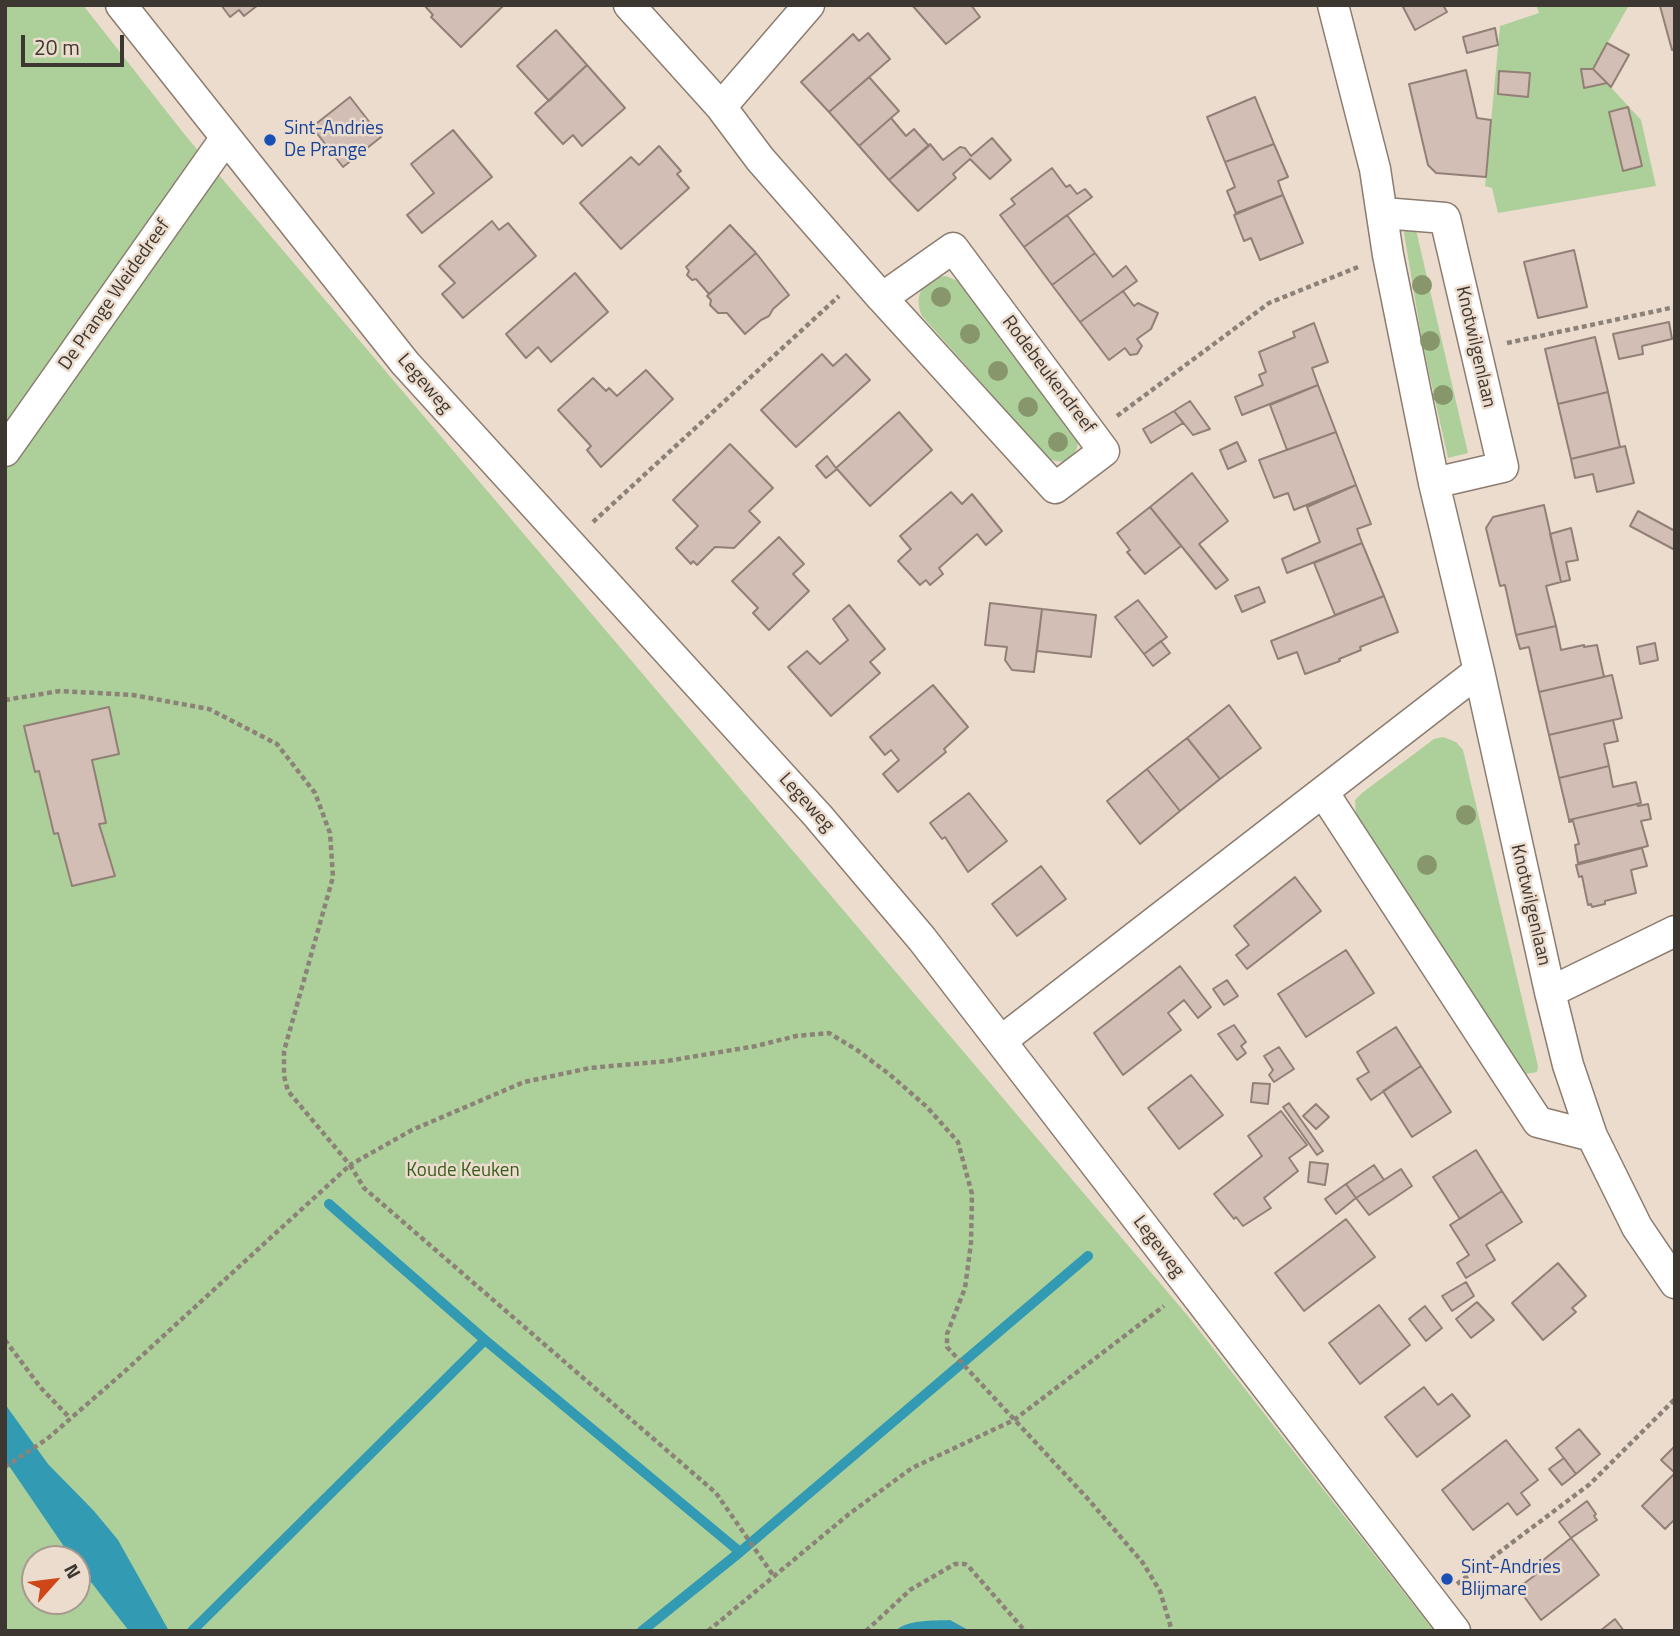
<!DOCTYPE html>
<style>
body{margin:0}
#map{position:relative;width:1680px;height:1636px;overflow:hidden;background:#ecdccd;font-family:"Titillium Web",sans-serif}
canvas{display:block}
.frame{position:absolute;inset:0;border:7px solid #3d3731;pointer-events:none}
.north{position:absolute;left:21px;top:1545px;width:70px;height:70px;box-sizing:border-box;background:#ecdccd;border:2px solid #a69a8f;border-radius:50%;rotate:62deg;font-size:19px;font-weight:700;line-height:28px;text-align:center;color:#3d3731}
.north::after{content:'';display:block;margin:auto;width:24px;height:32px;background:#cf4718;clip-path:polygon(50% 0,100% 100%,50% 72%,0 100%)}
.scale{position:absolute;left:21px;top:35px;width:103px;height:32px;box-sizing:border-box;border:4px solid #3d3731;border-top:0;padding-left:9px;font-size:21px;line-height:24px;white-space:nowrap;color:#3d3731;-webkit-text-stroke:5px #ecdccd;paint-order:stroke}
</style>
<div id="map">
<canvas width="1680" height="1636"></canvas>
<div class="frame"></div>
<div class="north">N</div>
<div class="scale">20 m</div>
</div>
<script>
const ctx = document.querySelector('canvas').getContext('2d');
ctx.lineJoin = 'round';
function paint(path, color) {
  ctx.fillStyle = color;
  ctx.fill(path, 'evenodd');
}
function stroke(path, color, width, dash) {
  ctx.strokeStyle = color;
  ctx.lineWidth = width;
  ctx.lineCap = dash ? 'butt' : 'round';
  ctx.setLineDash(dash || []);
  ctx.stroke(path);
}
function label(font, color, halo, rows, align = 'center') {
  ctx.font = font + ' "Titillium Web",sans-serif';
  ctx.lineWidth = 5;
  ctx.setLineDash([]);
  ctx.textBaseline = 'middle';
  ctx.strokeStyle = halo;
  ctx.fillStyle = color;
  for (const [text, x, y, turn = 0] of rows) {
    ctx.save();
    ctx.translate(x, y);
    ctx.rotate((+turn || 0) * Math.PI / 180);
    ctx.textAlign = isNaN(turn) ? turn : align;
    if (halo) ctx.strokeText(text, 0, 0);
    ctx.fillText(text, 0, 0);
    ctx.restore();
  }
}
const green = new Path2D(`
 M5,5H83L185,135L1188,1316L1434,1631H5ZM35,1559H77V1601H35Z
 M1536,5H1629L1593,69H1582L1583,88L1607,83L1641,120L1656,186L1498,213L1492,188L1485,186L1500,26L1539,13Z
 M1406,229L1416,230L1468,453L1448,458L1422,341L1404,233Z
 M946,276L960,282L1078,440C1078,458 1063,468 1047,457L922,316C913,296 923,277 946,276Z
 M1443,737L1456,742L1463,750L1538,1066L1537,1072L1521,1075L1356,817L1355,800L1362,793L1434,739Z`);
const water = new Path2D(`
 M5,1404L48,1464L94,1511L118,1540L169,1631H129L77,1564V1559H73L67,1551L5,1460Z
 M950,1620L970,1631H895C909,1619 933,1621 950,1620Z`);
const stream = new Path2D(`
 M329,1204L485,1340L740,1552
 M192,1631L485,1340
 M642,1631L740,1552L1088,1256`);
const building = new Path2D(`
 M221,5H258L244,16L239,10L230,17Z
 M424,5H504L461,47L431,17L433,15Z
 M912,5H971L980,17L946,44Z
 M1402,5H1443L1447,12L1415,30Z
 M1675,5V49L1672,50L1660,6Z
 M1495,28L1498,45L1467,53L1463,37Z
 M556,30L587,65L549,101L517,66Z
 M868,33L890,59L829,112L801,82L853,34L859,41Z
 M1607,43L1629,55L1611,87L1593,69Z
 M587,65L625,108L582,146L573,135L563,144L535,113Z
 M1581,69H1593L1607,83L1584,88Z
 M1466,70L1477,118L1491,120L1486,177L1436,173L1428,165L1409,84Z
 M1499,71L1530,73L1528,97L1498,94Z
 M869,77L899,111L859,146L829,112Z
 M350,97L381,137L343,167L312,127Z
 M1255,97L1274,144L1225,162L1207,117Z
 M1628,107L1642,166L1623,171L1609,112Z
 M891,118L906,136L914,129L929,146L889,180L859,146Z
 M453,130L492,177L422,233L407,215L434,193L411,164Z
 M992,138L1011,160L990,179L970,159L953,174L956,178L918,211L889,180L930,144L943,160L960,147L965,148L971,156Z
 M1274,144L1288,177L1278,181L1283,195L1236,213L1227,191L1235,187L1225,162Z
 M659,146L681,171L677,174L689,188L621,249L580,203L631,157L639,165Z
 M1052,168L1066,187L1070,185L1077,194L1085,189L1092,197L1024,247L1000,215L1015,204L1011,199Z
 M1283,195L1303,243L1260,260L1251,238L1244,241L1234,215Z
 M1067,215L1095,253L1052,285L1024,247Z
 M492,221L499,230L508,223L536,256L463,318L442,294L455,283L439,266Z
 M730,225L756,253L709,294L696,279L692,280L687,275L689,271L686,267Z
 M1574,250L1587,307L1538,318L1524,262Z
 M756,253L789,295L773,309L769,316L761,320L745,334L727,313H718L710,305L711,300L707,296Z
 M1095,253L1113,277L1126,266L1137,281L1080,322L1052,285Z
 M575,273L608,312L551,362L538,347L526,358L506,334Z
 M1123,291L1134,306L1138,303L1158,313L1151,329L1137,339L1142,346L1137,354L1130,355L1125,348L1109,360L1080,322Z
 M1669,322L1672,339L1642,346L1643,354L1619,359L1613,334Z
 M1314,323L1328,362L1312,368L1318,385L1242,415L1235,397L1263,385L1259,375L1266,372L1259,352L1295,337L1293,332Z
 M1595,337L1608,392L1558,404L1545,349Z
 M822,354L833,366L846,354L870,380L796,447L761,410Z
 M646,370L673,399L601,467L587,450L591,446L558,410L593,378L606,391L609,388L617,396Z
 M1318,385L1336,432L1287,450L1270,405Z
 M1608,392L1620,447L1571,459L1558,404Z
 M1190,401L1210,429L1193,435L1174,411Z
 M1174,411L1183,423L1151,443L1143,429Z
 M899,412L932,450L870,506L837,469L826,478L816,466L827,456L836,468Z
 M1336,432L1356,485L1294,510L1288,493L1274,498L1259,460Z
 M1237,442L1246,461L1228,469L1220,450Z
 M730,444L773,488L749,511L760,522L734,548L715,547L697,565L693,561L691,564L676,548L698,526L673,500Z
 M1625,446L1634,483L1597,492L1593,474L1575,478L1571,459Z
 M1192,473L1228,521L1199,544L1228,580L1216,589L1150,507Z
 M1356,485L1371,524L1357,529L1362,543L1287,573L1282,559L1320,542L1307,507Z
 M951,492L962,504L972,494L1002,531L986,545L977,534L939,568L943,574L930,585L926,580L920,585L898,561L911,549L900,536Z
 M1544,505L1561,582L1546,586L1556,626L1516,635L1505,585L1500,586L1486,528L1493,517Z
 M1150,507L1181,546L1145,574L1127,552L1130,550L1117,533Z
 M1638,511L1675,531V550L1630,526Z
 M1571,528L1578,560L1566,562L1570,580L1561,582L1550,534Z
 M779,537L804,564L793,574L809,591L769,630L753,613L758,608L732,581Z
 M1362,543L1384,596L1335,615L1314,563Z
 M1259,587L1265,602L1242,612L1235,596Z
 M1384,596L1398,632L1360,647L1361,650L1339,659L1340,661L1305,674L1297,652L1278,659L1271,641Z
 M1138,600L1167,637L1144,654L1115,617Z
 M990,603L1042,609L1034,672L1012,670L1005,660L1007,647L985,645Z
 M849,605L885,649L870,662L880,673L831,716L788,667L807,651L820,664L848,640L833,619Z
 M1042,609L1096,615L1091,657L1037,651Z
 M1556,626L1561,650L1584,645V647L1597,645L1604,677L1539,692L1529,647L1520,649L1516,635Z
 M1161,641L1170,653L1153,666L1144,654Z
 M1655,643L1658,660L1640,664L1637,647Z
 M1612,675L1622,718L1549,735L1539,692Z
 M933,685L968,727L944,749L946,752L898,792L883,774L899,760L891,750L885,755L870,737Z
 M1229,705L1261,748L1220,779L1187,738Z
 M109,707L119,754L92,760L106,823L99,824L115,876L72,886L58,833L54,834L39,771L35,772L24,726Z
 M1613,720L1618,741L1604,744L1609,766L1559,778L1549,735Z
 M1187,738L1220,779L1180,811L1147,769Z
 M1609,766L1613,787L1636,782L1641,803L1569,820L1559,778Z
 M1147,769L1180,811L1140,844L1107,801Z
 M969,793L1007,841L968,872L945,837L942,839L930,823Z
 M1637,804L1638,806L1648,804L1651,819L1641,821L1648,846L1578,863L1575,845L1579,844L1573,821L1569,822V820Z
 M1642,848L1647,866L1631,870L1636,893L1605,901V904L1592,907L1591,904L1588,905L1582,876L1579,877L1576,865Z
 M1041,866L1066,899L1017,936L992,904Z
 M1295,877L1321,911L1247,969L1236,955L1249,945L1234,926Z
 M1346,950L1374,993L1306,1037L1278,994Z
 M1180,966L1211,1007L1198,1018L1184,1000L1168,1013L1181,1030L1123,1075L1094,1033Z
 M1227,980L1238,996L1224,1005L1213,989Z
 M1234,1025L1246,1042L1241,1046L1246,1053L1237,1060L1218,1034Z
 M1396,1027L1421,1066L1371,1100L1357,1079L1369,1072L1357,1052Z
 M1279,1047L1294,1069L1274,1082L1269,1075L1273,1070L1264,1056Z
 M1421,1066L1451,1112L1412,1137L1383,1091Z
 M1191,1075L1223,1115L1179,1149L1148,1108Z
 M1253,1083L1270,1084L1268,1104L1251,1102Z
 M1289,1103L1314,1138L1323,1151L1317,1155L1283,1107Z
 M1316,1104L1329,1117L1316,1129L1303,1116Z
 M1281,1111L1307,1145L1289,1158L1298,1171L1264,1198L1271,1208L1243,1226L1236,1217L1234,1219L1214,1194L1262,1156L1248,1136Z
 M1476,1150L1502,1191L1460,1219L1433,1177Z
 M1310,1162L1328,1164L1325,1185L1308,1182Z
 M1374,1165L1384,1180L1356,1198L1346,1184Z
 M1401,1169L1412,1186L1369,1215L1356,1198Z
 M1346,1184L1356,1198L1336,1214L1325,1199Z
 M1502,1191L1522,1222L1486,1245L1495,1260L1466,1278L1457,1263L1469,1255L1450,1225Z
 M1346,1219L1375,1257L1304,1311L1275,1273Z
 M1558,1263L1586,1296L1572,1308L1576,1312L1543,1340L1512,1303Z
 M1466,1282L1474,1296L1452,1311L1442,1296Z
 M1477,1302L1494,1320L1471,1338L1456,1319Z
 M1379,1305L1410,1345L1360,1384L1329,1343Z
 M1425,1306L1442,1328L1426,1341L1409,1319Z
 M1424,1387L1438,1405L1452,1394L1470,1416L1417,1457L1385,1417Z
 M1579,1429L1600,1454L1576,1474L1556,1448Z
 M1506,1440L1538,1480L1521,1493L1530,1505L1517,1515L1508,1503L1473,1530L1442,1490Z
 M1675,1446V1519L1665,1529L1642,1506L1675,1473L1661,1460Z
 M1564,1458L1576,1474L1562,1485L1549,1469Z
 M1587,1501L1596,1514L1594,1516L1597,1520L1571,1538L1559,1522Z
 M1571,1538L1599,1575L1541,1620L1518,1588L1546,1567L1542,1561Z
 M1615,1619L1624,1631H1600Z`);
const path = new Path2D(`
 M1507,343L1675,307
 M1117,416L1269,303L1358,267
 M593,522L839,296
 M5,700L60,691L133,695L209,709L277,744L315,793L330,833L333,877L284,1051V1076L288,1091L350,1165L412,1130L524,1082L590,1068L667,1061L756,1046L796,1036L829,1033L857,1050L889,1074L927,1107L958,1142L972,1194L971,1243L965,1288L947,1334V1347L1088,1499L1143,1563L1160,1591L1172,1631
 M5,1340L41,1388L70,1418
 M5,1467L47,1439L124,1372L350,1165L364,1188L716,1493L773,1575
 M1457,1584L1590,1484L1675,1399
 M708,1631L849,1514L912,1468L1014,1420L1164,1306
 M866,1631L910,1590L955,1564H965L969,1567L1025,1631`);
const minor = new Path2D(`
 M121,5L405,363L818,816L922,939L1455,1631
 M629,5L721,107L760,159L882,298
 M1333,5L1375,169L1388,255L1434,483L1479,671L1550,992L1568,1065L1592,1136
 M721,107L809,5
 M1383,213L1445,218L1503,467L1434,483
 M953,248L1104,451L1055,488L882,298Z
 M5,451L225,139
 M1323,792L1538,1122L1592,1136L1637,1227L1675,1283
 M1550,992L1675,931
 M1001,1041L1479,671`);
const trees = [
 [1422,285],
 [941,297],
 [970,334],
 [1430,341],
 [998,371],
 [1443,395],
 [1028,407],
 [1058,442],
 [1466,815],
 [1427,865]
];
const markers = [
 [270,140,7,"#1a4fb4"],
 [1447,1579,7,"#1a4fb4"]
];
const transitNames = [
 ["Sint-Andries",284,129],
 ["De Prange",284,151],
 ["Sint-Andries",1461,1568],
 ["Blijmare",1461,1590]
];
const streetNames = [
 ["De Prange Weidedreef",115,295,-55],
 ["Knotwilgenlaan",1475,347,77],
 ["Rodebeukendreef",1048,375,53],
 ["Legeweg",424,384,49],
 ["Legeweg",806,803,48],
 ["Knotwilgenlaan",1530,905,77],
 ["Legeweg",1158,1247,53]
];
const parkNames = [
 ["Koude Keuken",463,1171]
];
paint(green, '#add09b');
paint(water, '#329ab3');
stroke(stream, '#329ab3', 10);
paint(building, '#d3beb5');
stroke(building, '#927f76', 2);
stroke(minor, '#8b7c6f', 33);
stroke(path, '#8c8278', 4.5, [5, 3.5]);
stroke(minor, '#fff', 30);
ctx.fillStyle = '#88966c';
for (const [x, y] of trees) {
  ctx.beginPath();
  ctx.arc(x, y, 10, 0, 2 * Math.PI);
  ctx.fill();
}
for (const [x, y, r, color] of markers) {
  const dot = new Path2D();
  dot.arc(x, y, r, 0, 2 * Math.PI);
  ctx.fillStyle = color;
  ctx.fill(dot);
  stroke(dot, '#ecdccd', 2.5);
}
label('19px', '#164399', '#ecdccd', transitNames, 'left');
label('19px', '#3d3731', '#ecdccd', streetNames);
label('19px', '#375d1c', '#ecdccd', parkNames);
</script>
